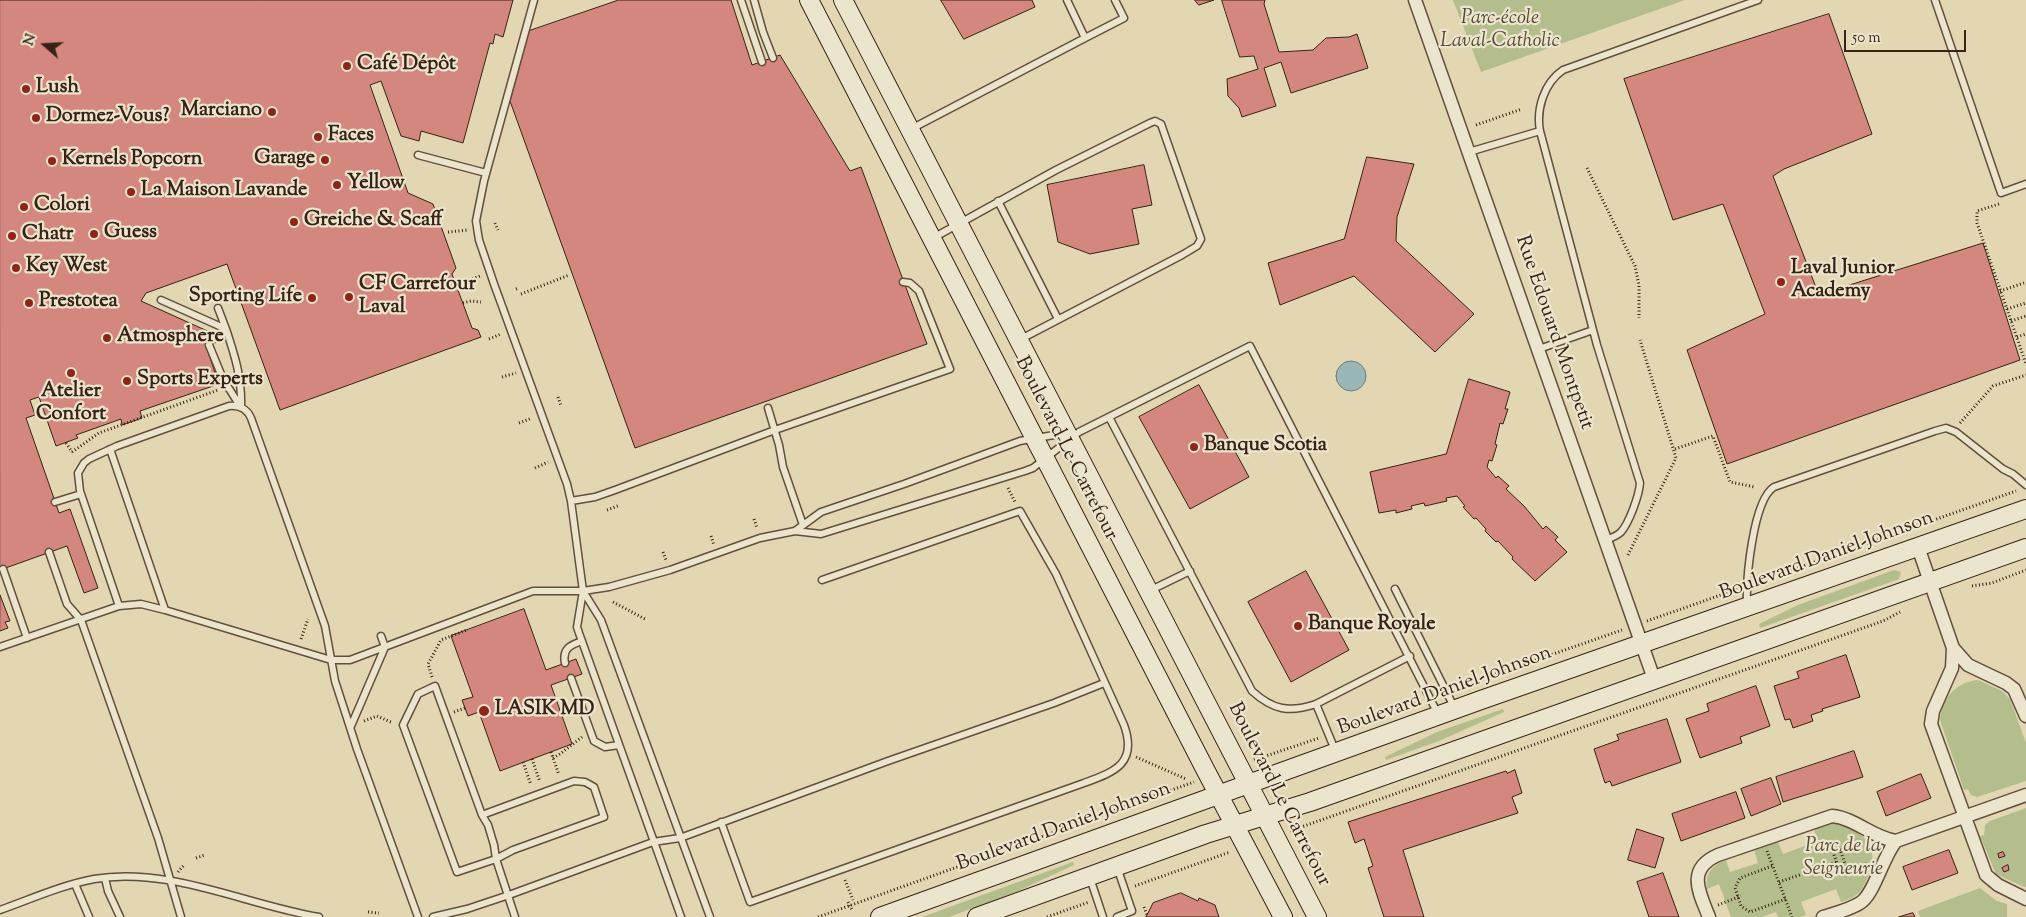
<!DOCTYPE html>
<meta charset="utf-8">
<style>
body{margin:0}
#map{position:relative;width:2026px;height:917px;overflow:hidden;background:#e2d7b2;font-family:"Sorts Mill Goudy",serif}
canvas{display:block}
.north{position:absolute;left:20px;top:20px;width:50px;height:50px;-webkit-text-stroke:4px #ece5cd;paint-order:stroke;rotate:289deg;font-size:14px;font-weight:700;line-height:20px;text-align:center;color:#372215}
.north::after{content:'';display:block;margin:auto;width:18px;height:22px;background:#372215;clip-path:polygon(50% 0,100% 100%,50% 72%,0 100%)}
.scale{position:absolute;left:1844px;top:30px;width:122px;height:22px;box-sizing:border-box;border:2px solid #372215;border-top:0;padding-left:6px;font-size:15px;line-height:18px;white-space:nowrap;color:#372215;-webkit-text-stroke:4px #ece5cd;paint-order:stroke}
</style>
<div id="map">
<canvas width="2026" height="917"></canvas>
<div class="north">N</div>
<div class="scale">50 m</div>
</div>
<script>
const ctx = document.querySelector('canvas').getContext('2d');
ctx.lineJoin = 'round';
function paint(path, color) {
  ctx.fillStyle = color;
  ctx.fill(path, 'evenodd');
}
function stroke(path, color, width, dash) {
  ctx.strokeStyle = color;
  ctx.lineWidth = width;
  ctx.lineCap = dash ? 'butt' : 'round';
  ctx.setLineDash(dash || []);
  ctx.stroke(path);
}
function label(font, color, halo, rows, align = 'center') {
  ctx.font = font + ' "Sorts Mill Goudy",serif';
  ctx.lineWidth = 4.5;
  ctx.setLineDash([]);
  ctx.textBaseline = 'middle';
  ctx.strokeStyle = halo;
  ctx.fillStyle = color;
  for (const [text, x, y, turn = 0] of rows) {
    ctx.save();
    ctx.translate(x, y);
    ctx.rotate((+turn || 0) * Math.PI / 180);
    ctx.textAlign = isNaN(turn) ? turn : align;
    if (halo) ctx.strokeText(text, 0, 0);
    ctx.fillText(text, 0, 0);
    ctx.restore();
  }
}
const green = new Path2D(`
 M1453,0H1685L1481,72Z
 M1894,570L1901,572L1899,579L1760,628L1759,624L1798,605Z
 M1978,680L2002,691L2010,699L2026,743V781L1977,797L1971,795L1968,789L1964,790L1940,720C1942,698 1956,682 1978,680Z
 M1503,709L1504,712L1439,741L1386,760L1385,757L1437,732Z
 M2026,808V887H2024L1996,874L1980,836L1984,835L1985,825L1990,821Z
 M1833,823C1862,829 1882,847 1868,877C1860,894 1858,896 1841,902L1836,889L1801,902L1806,915L1800,917H1778L1776,912L1762,917H1731L1719,884L1707,889C1705,873 1712,866 1726,860L1730,872L1758,863L1754,850L1778,842L1783,854L1818,841L1814,829Z
 M1073,862L1074,865L1016,892L949,917H922Z
 M1980,888L1997,901L2007,904V917H1920L1918,911Z`);
const water = new Path2D(`
 M1336 376a15 15 0 1 1 30 0a15 15 0 1 1-30 0Z`);
const building = new Path2D(`
 M0,0H513L503,37L495,34L493,44L490,43L463,143L421,131L419,141L401,136L381,81L370,85L408,193L433,204L456,268L452,274L472,328L478,330L481,337L280,410L227,264L146,293L141,301L214,334L217,342L206,346L219,384L140,411L142,418L122,425L121,419L76,435L78,438L56,446L39,397L30,400L35,415L26,418L59,513L70,509L98,588L84,593L67,546L0,570Z
 M619,0H731L752,65L780,55L850,171L861,167L927,344L635,448L510,101L529,31Z
 M941,0H1032L1035,7L964,39Z
 M1195,0H1214L1199,5Z
 M1222,0H1265L1264,4L1279,52L1313,50L1326,38L1349,37L1357,34L1368,68L1291,93L1281,62L1264,68L1276,106L1242,117L1239,108L1228,96L1227,79L1258,69L1254,56L1240,57Z
 M1829,14L1872,134L1784,169L1773,176L1817,290L1824,293L1983,243L2020,360L1727,464L1687,350L1765,314L1723,204L1673,220L1624,79Z
 M1367,157L1414,164L1397,217L1396,241L1474,314L1435,352L1354,276L1280,305L1268,263L1344,239Z
 M1144,165L1152,205L1132,209L1139,244L1090,254L1058,242L1047,185Z
 M1469,379L1510,392L1505,409H1508L1503,424L1500,423L1495,444L1497,445L1492,461L1489,460L1487,467L1496,478L1498,476L1509,486L1506,489L1524,506L1543,529L1546,526L1558,537L1555,540L1567,552L1535,581L1512,559L1513,557L1498,541L1496,542L1485,531L1486,529L1476,518L1474,519L1463,507L1465,506L1457,496L1446,498L1447,501L1425,506L1424,503L1411,506L1412,509L1396,513V510L1379,513L1370,472L1446,454Z
 M1199,385L1249,477L1190,509L1139,417Z
 M1306,571L1349,650L1291,682L1248,602Z
 M0,595L10,621L5,622L8,628L0,631Z
 M524,609L546,670L576,659L582,674L551,685L572,744L500,771L479,712L468,716L462,700L473,697L451,636Z
 M1846,655L1860,697L1822,709L1823,711L1811,715L1813,721L1793,728L1790,719L1785,720L1774,686L1799,678L1797,672Z
 M1756,686L1770,726L1740,737L1742,743L1700,758L1686,719L1709,711L1707,704Z
 M1667,719L1681,762L1612,786L1610,781L1605,783L1594,749L1619,740L1617,735Z
 M1854,751L1863,777L1783,802L1776,777Z
 M1515,770L1522,793L1512,797L1518,813L1403,850L1424,917H1384L1368,868L1373,866L1364,839L1355,843L1348,822L1506,771L1507,773Z
 M1921,774L1931,798L1886,816L1877,792Z
 M1771,778L1781,804L1751,816L1741,789Z
 M1736,792L1745,818L1681,841L1672,814Z
 M1637,829L1664,838L1655,868L1628,860Z
 M1949,850L1958,873L1912,890L1903,867Z
 M2003,852L2005,856L1999,858L1998,854Z
 M2008,865L2009,870L2004,872L2002,868Z
 M1663,873L1679,917H1649L1637,882Z
 M1181,893L1198,901L1199,898L1215,905L1219,917H1146L1153,903Z
 M1913,913L1915,917H1899Z`);
const path = new Path2D(`
 M1476,125L1522,109
 M1587,168L1635,266L1639,285V318
 M1999,204L1977,211V223L2026,364
 M495,223L498,230
 M448,232L469,230
 M469,280L480,276
 M516,289L519,288
 M2000,291L2024,283
 M521,294L569,275
 M463,303L471,301L481,302
 M2007,309L2026,303
 M2011,321L2026,316
 M2017,337L2026,334
 M489,339L501,334
 M502,377L516,373
 M558,397L561,406
 M519,423L532,418
 M1960,423L1993,386L2026,375
 M66,443L72,452
 M1675,449L1713,436L1730,482L1755,487
 M72,452L99,433L218,390
 M535,468L548,462
 M1008,488L1015,502
 M607,510L620,505
 M754,519L757,528
 M711,536L714,545
 M663,552L666,560
 M1628,555L1676,458L1640,340
 M1758,582L2016,491
 M1972,586L1992,583L2026,570
 M613,602L645,619
 M1647,621L1738,589
 M301,639L308,619
 M432,677L428,664L441,640L467,630
 M1456,688L1622,630
 M1405,708L1419,701
 M454,712L465,708
 M364,721L377,716L393,723
 M1339,730L1380,717
 M551,752L559,775
 M1136,757L1186,779
 M553,758L560,754L582,737
 M532,759L540,782
 M1254,760L1319,738
 M523,762L531,785
 M1290,831L1883,621L1900,612
 M1860,841L1840,849L1847,870L1868,863
 M1840,849L1833,852L1840,872L1847,870
 M1767,851L1792,917
 M196,858L205,855
 M1772,866L1740,878L1735,888L1741,906L1750,912L1786,899
 M178,872L184,865
 M845,880L853,900
 M1779,882L1837,862
 M1135,886L1230,852
 M848,902L852,910
 M1718,905L1741,896
 M1144,907L1147,915L1146,917
 M368,912L379,913
 M818,917L1194,782
 M1047,917L1089,902`);
const lane = new Path2D(`
 M534,0L484,181L476,221L479,240L494,284L567,484L571,501L583,591L577,627L579,633L681,917
 M741,0L762,62
 M754,0L763,32L773,58
 M1935,0L2001,193L2026,184
 M1085,38L1124,18L1115,0
 M911,129L1085,38L1067,0
 M1469,152L1540,131
 M418,155L486,173
 M998,201L1058,319
 M933,238L1056,170L1150,123L1155,121L1161,124L1201,239L1197,246L1182,255L1019,340
 M161,300L226,329C235,356 242,378 241,407
 M218,308L226,329
 M209,345L223,379L240,406
 M1539,349L1593,330
 M768,408L779,445L783,467L803,525
 M1109,417L1252,691C1273,710 1289,713 1316,704L1335,750
 M110,449L165,610
 M571,501L595,497L615,490L775,430L950,369L919,291L910,283L903,282
 M55,502L81,494
 M795,531L821,512L904,484L1020,441L1065,433
 M1606,540C1611,538 1617,536 1621,532C1629,523 1639,496 1640,483L1597,345L1540,131C1536,109 1544,83 1563,70L1758,0
 M49,552L67,604L81,620L158,838L181,917
 M3,569L27,638
 M1395,589L1455,709
 M1151,590L1190,571
 M583,591L601,620L710,917
 M1747,604C1746,579 1753,500 1774,487L1935,431L1946,428L1956,432L2003,469L2013,474L2026,485
 M119,606L80,491L78,473L84,463L89,459L117,446L229,406C239,405 247,409 251,418L325,626L335,681L357,749L418,917
 M0,647L119,606L141,604L165,610L331,660H350L533,591H583L609,587L670,570L760,538L795,531L821,534L1025,471L1033,468L1079,432L1250,346L1438,714
 M565,663C562,649 570,645 582,641
 M571,678L594,741L605,747L619,745
 M1316,704L1410,656
 M351,726L385,647L381,636
 M482,815L574,781L585,782L594,787L604,817L513,850L496,859L457,872L403,725L418,694L435,686L482,815L488,825L494,845L496,859L515,917
 M721,822L750,902L1084,783C1114,772 1138,764 1124,725L1056,574L1020,511L822,580
 M1117,867L1132,911L1117,917
 M105,878L108,891L120,917
 M1090,878L1103,917
 M75,884L89,917
 M0,910C31,899 62,885 94,879C169,866 246,905 319,917
 M433,917L467,909L509,895L653,842L680,838L888,761L1054,703L1104,683`);
const street = new Path2D(`
 M1415,0L1654,679
 M1918,547L1953,648L1968,665L2006,683L2014,689L2026,716
 M1953,648L1952,668L1933,711L1931,724L1986,875L1998,885L2026,899
 M1709,917C1699,892 1686,869 1718,855L1832,816C1855,818 1873,838 1896,841L2026,795
 M1823,917C1835,913 1849,910 1860,903C1874,895 1883,856 1896,841`);
const secondary = new Path2D(`
 M809,0L1206,771L1283,917
 M843,0L1317,917
 M880,917L1481,700L2026,509
 M977,917L1206,834L1310,802L2026,548`);
const markers = [
 [347,66,5,"#8f2418"],
 [26,89,5,"#8f2418"],
 [272,112,5,"#8f2418"],
 [36,118,5,"#8f2418"],
 [318,137,5,"#8f2418"],
 [325,160,5,"#8f2418"],
 [52,161,5,"#8f2418"],
 [337,185,5,"#8f2418"],
 [131,192,5,"#8f2418"],
 [24,207,5,"#8f2418"],
 [294,222,5,"#8f2418"],
 [94,234,5,"#8f2418"],
 [12,236,5,"#8f2418"],
 [16,268,5,"#8f2418"],
 [1781,282,5,"#8f2418"],
 [349,297,5,"#8f2418"],
 [312,298,5,"#8f2418"],
 [29,303,5,"#8f2418"],
 [107,338,5,"#8f2418"],
 [71,373,5,"#8f2418"],
 [127,381,5,"#8f2418"],
 [1194,447,5,"#8f2418"],
 [1298,626,5,"#8f2418"],
 [484,711,6,"#8f2418"]
];
const parkNames = [
 ["Parc-école",1500,20],
 ["Laval-Catholic",1500,43],
 ["Parc de la",1843,848],
 ["Seigneurie",1843,871]
];
const poiNames = [
 ["Café Dépôt",357,66],
 ["Lush",36,89],
 ["Marciano",262,112,"right"],
 ["Dormez-Vous?",46,118],
 ["Faces",328,137],
 ["Garage",315,160,"right"],
 ["Kernels Popcorn",62,161],
 ["Yellow",347,185],
 ["La Maison Lavande",141,192],
 ["Colori",34,207],
 ["Greiche & Scaff",304,222],
 ["Guess",104,234],
 ["Chatr",22,236],
 ["Key West",26,268],
 ["Laval Junior",1791,270],
 ["Academy",1791,293],
 ["CF Carrefour",359,286],
 ["Laval",359,309],
 ["Sporting Life",302,298,"right"],
 ["Prestotea",39,303],
 ["Atmosphere",117,338],
 ["Sports Experts",137,381],
 ["Atelier",71,393,"center"],
 ["Confort",71,416,"center"],
 ["Banque Scotia",1204,447],
 ["Banque Royale",1308,626],
 ["LASIK MD",495,711]
];
const streetNames = [
 ["Rue Edouard Montpetit",1553,333,71],
 ["Boulevard Le Carrefour",1065,449,63],
 ["Boulevard Daniel-Johnson",1827,557,-20],
 ["Boulevard Daniel-Johnson",1445,692,-20],
 ["Boulevard Le Carrefour",1278,795,63],
 ["Boulevard Daniel-Johnson",1064,828,-20]
];
paint(green, '#b3be8c');
paint(water, '#99b7b7');
stroke(water, '#727b76', 1);
paint(building, '#d3877e');
stroke(building, '#372215', 1);
stroke(lane, '#624f3c', 9);
stroke(street, '#624f3c', 15);
stroke(secondary, '#372215', 20);
stroke(path, '#372215', 3, [1, 2.5]);
stroke(lane, '#ece5cd', 6);
stroke(street, '#ece5cd', 12);
stroke(secondary, '#ece5cd', 18);
for (const [x, y, r, color] of markers) {
  const dot = new Path2D();
  dot.arc(x, y, r, 0, 2 * Math.PI);
  ctx.fillStyle = color;
  ctx.fill(dot);
  stroke(dot, '#ece5cd', 2);
}
label('italic 20px', '#564933', '#ece5cd', parkNames);
label('bold 20px', '#372215', '#ece5cd', poiNames, 'left');
label('20px', '#372215', '#ece5cd', streetNames);
</script>
